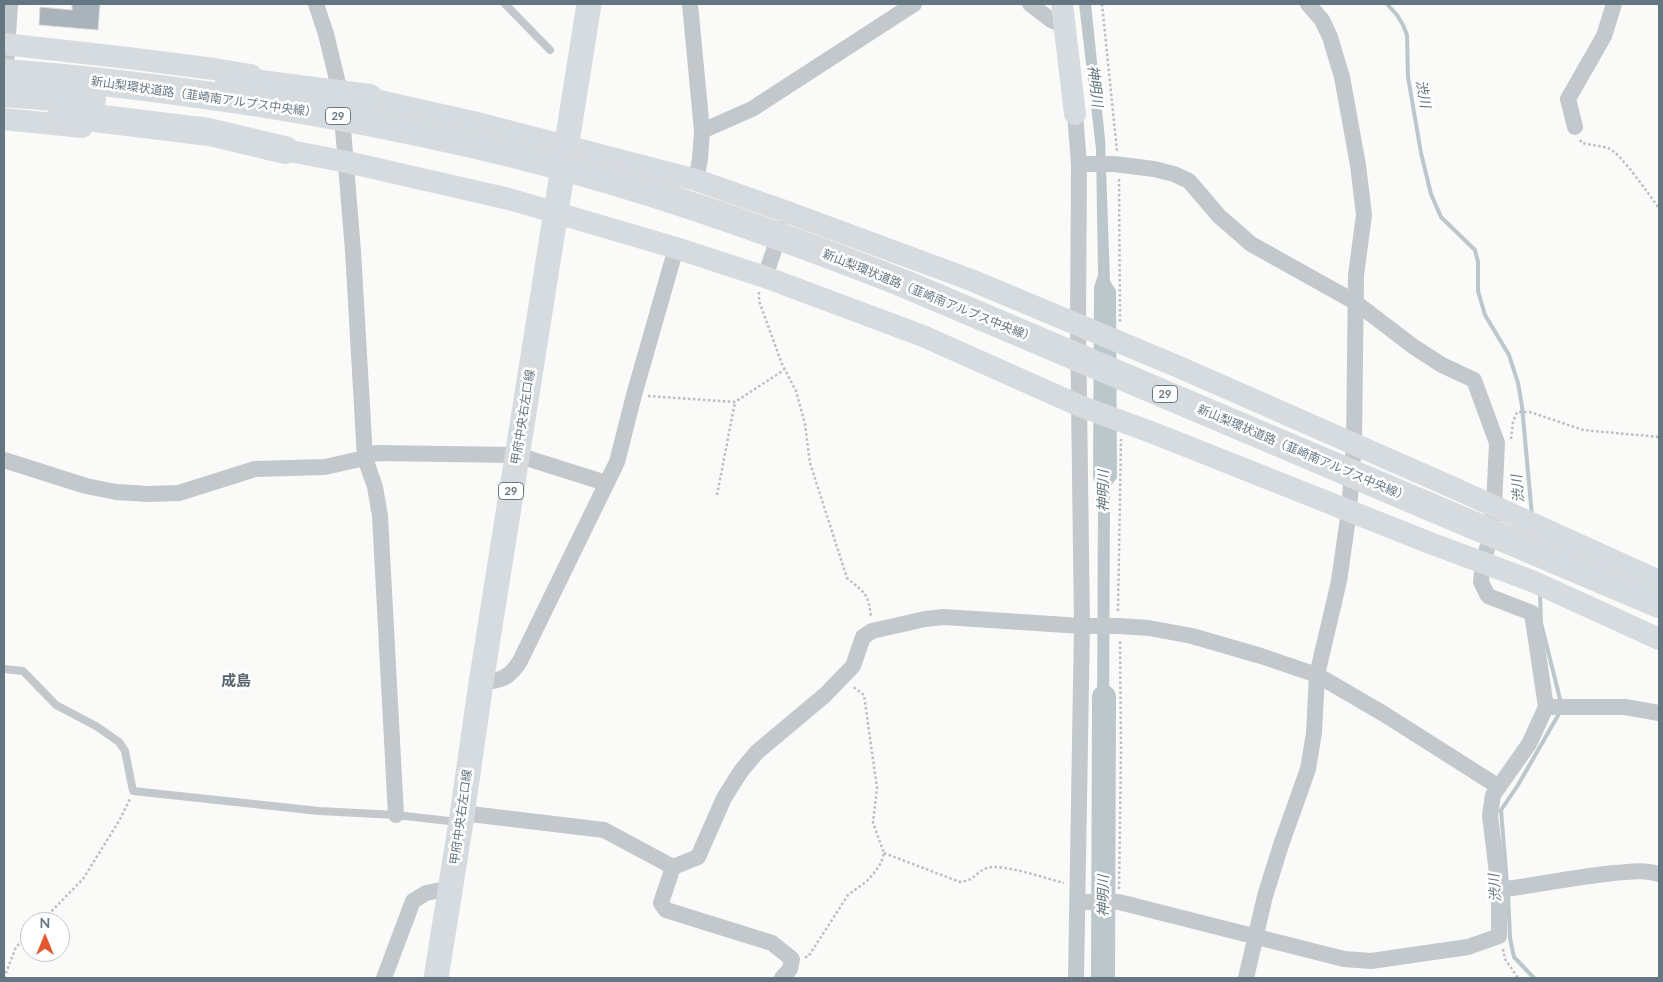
<!DOCTYPE html>
<meta charset="utf-8">
<style>
body{margin:0}
#map{position:relative;width:1663px;height:982px;overflow:hidden;background:#fafaf8;font-family:Lato,sans-serif}
canvas{display:block}
.frame{position:absolute;inset:0;border:5px solid #657683;pointer-events:none}
.north{position:absolute;left:20px;top:912px;width:50px;height:50px;box-sizing:border-box;background:#fff;border:1px solid #c1c8cd;border-radius:50%;rotate:0deg;font-size:14px;font-weight:700;line-height:20px;text-align:center;color:#657683}
.north::after{content:'';display:block;margin:auto;width:18px;height:22px;background:#e4572e;clip-path:polygon(50% 0,100% 100%,50% 72%,0 100%)}
</style>
<div id="map">
<canvas width="1663" height="982"></canvas>
<div class="frame"></div>
<div class="north">N</div>
</div>
<script>
const ctx = document.querySelector('canvas').getContext('2d');
ctx.lineJoin = 'round';
function paint(path, color) {
  ctx.fillStyle = color;
  ctx.fill(path, 'evenodd');
}
function stroke(path, color, width, dash) {
  ctx.strokeStyle = color;
  ctx.lineWidth = width;
  ctx.lineCap = dash ? 'butt' : 'round';
  ctx.setLineDash(dash || []);
  ctx.stroke(path);
}
function label(font, color, halo, rows, align = 'center') {
  ctx.font = font + ' Lato,"Noto Sans JP",sans-serif';
  ctx.lineWidth = 5;
  ctx.setLineDash([]);
  ctx.textBaseline = 'middle';
  ctx.strokeStyle = halo;
  ctx.fillStyle = color;
  for (const [text, x, y, turn = 0] of rows) {
    ctx.save();
    ctx.translate(x, y);
    ctx.rotate((+turn || 0) * Math.PI / 180);
    ctx.textAlign = isNaN(turn) ? turn : align;
    if (halo) ctx.strokeText(text, 0, 0);
    ctx.fillText(text, 0, 0);
    ctx.restore();
  }
}
const water = new Path2D(`
 M1079,4H1091L1105,139L1110,281L1116,290L1117,478L1110,487L1109,728H1097L1098,490L1093,478L1094,287L1098,275L1096,149Z`);
const stream = new Path2D(`
 M1387,4L1397,15L1403,25L1407,35L1408,77L1421,153L1431,194L1441,217L1475,250L1478,262V291L1485,315L1509,355L1518,383L1522,406L1532,516
 M1540,593L1541,623L1561,703
 M1507,884L1501,810L1518,785L1560,712
 M1508,893L1510,938L1514,957L1534,978`);
const river = new Path2D(`
 M1103,978L1104,697`);
const building = new Path2D(`
 M72,4H100L98,30L39,25L40,7L72,10Z`);
const path = new Path2D(`
 M1102,4L1117,151
 M1580,140L1582,143C1590,145 1602,146 1608,148C1621,153 1649,195 1659,208
 M1119,179L1120,324
 M759,292V301L782,364L796,391L805,424L810,463L847,578C866,594 868,593 871,617
 M648,396L735,402L784,370
 M1511,439L1513,422L1517,412H1530L1583,430L1659,437
 M717,495L735,402
 M1118,611L1121,439
 M884,853L960,882C976,880 974,873 987,868C1001,863 1048,879 1064,883
 M1119,889L1121,752L1120,639
 M41,922L83,879L119,821L130,799
 M1503,949L1505,959L1518,978
 M805,957H808L848,895L867,881L874,873L881,863L884,853L873,823L877,788L864,695L852,686
 M4,978L16,947L30,933`);
const lane = new Path2D(`
 M505,4L550,50
 M4,669L23,671L56,705L96,726L119,742L125,751L133,791L319,811L396,815L458,822`);
const street = new Path2D(`
 M316,4L326,34L340,92L353,251L365,458L375,487L380,516L396,815
 M690,4L702,131L700,159L696,180
 M1030,4L1051,20L1065,26
 M5,82L10,4
 M1075,114L1079,164L1078,325L1082,626L1076,978
 M1575,127L1568,99L1604,36L1614,4
 M702,131L752,109L914,4
 M765,277L781,229
 M4,460L86,486L116,492L149,494L179,493L255,469L325,467L365,458L376,453L517,455L606,483
 M481,683C501,680 509,679 520,661L617,462L634,395L676,248
 M1546,707H1625L1659,713
 M462,813L604,830L673,867L698,857L724,798L741,771L757,752L825,695L853,666L863,637L872,631L925,619L944,617L1082,626H1119L1149,628L1192,636L1261,656L1317,675L1384,714L1499,787
 M673,867L661,903L666,910L772,943L792,959L790,969L782,978
 M1499,890C1537,885 1575,877 1614,873C1631,872 1643,869 1659,874
 M1077,902H1119L1344,959L1371,961L1468,947L1499,936V890L1490,815L1493,795L1529,744L1546,707L1532,613L1488,596L1481,582L1483,563L1488,545L1494,506L1497,443L1474,380L1442,365L1414,347L1355,302L1251,244L1219,216L1189,181L1174,174L1154,169L1114,164H1079
 M384,978L413,901L426,893L451,888
 M1246,978L1265,896L1281,845L1308,769L1314,733L1317,675L1339,581L1349,511L1354,444L1356,275L1364,215L1358,165L1342,77L1330,37L1322,20L1308,4`);
const secondary = new Path2D(`
 M1062,4L1075,114
 M4,44L128,58L214,69L251,75
 M353,95L473,122L696,180L787,212L971,280L1179,367L1454,488L1659,581
 M4,119L82,127
 M268,149L285,150L347,162L509,199L676,248L765,277L923,336L1080,406L1156,434L1430,543L1532,581L1659,639`);
const primary = new Path2D(`
 M436,978L461,822L481,683L589,4`);
const highway = new Path2D(`
 M4,73C89,79 174,90 259,103C365,120 470,141 574,170C686,201 796,241 905,284L1659,604
 M229,80L369,98
 M4,93L92,100
 M62,114L209,132L285,150`);
const shields = [
 [338,116,25],
 [1165,394,25],
 [511,491,25]
];
const shieldNames = [
 ["29",338,116],
 ["29",1165,394],
 ["29",511,491]
];
const streetNames = [
 ["新山梨環状道路（韮崎南アルプス中央線）",204,97,8],
 ["新山梨環状道路（韮崎南アルプス中央線）",929,296,22],
 ["甲府中央右左口線",523,417,-81],
 ["新山梨環状道路（韮崎南アルプス中央線）",1303,453,23],
 ["甲府中央右左口線",461,817,-82]
];
const waterNames = [
 ["神明川",1095,86,83],
 ["渋川",1423,94,79],
 ["渋川",1518,489,-95],
 ["神明川",1103,491,-90],
 ["渋川",1495,888,-94],
 ["神明川",1103,896,-90]
];
const quarterNames = [
 ["成島",236,681]
];
paint(water, '#bbc7cb');
stroke(stream, '#bbc7cb', 4);
stroke(river, '#bbc7cb', 24);
paint(building, '#aab3b9');
stroke(building, '#dcdcda', 1);
stroke(path, '#bbbfc2', 2.5, [2.5, 2.5]);
stroke(lane, '#c3c8cc', 8);
stroke(street, '#c3c8cc', 16);
stroke(secondary, '#d6dbdf', 22);
stroke(primary, '#d6dbdf', 25);
stroke(highway, '#d6dbdf', 28);
for (const [x, y, w] of shields) {
  const box = new Path2D();
  box.roundRect(x - w / 2, y - 8.5, w, 17, 4);
  ctx.fillStyle = '#fff';
  ctx.fill(box);
  stroke(box, '#657683', 1);
}
label('bold 11px', '#657683', null, shieldNames);
label('12px', '#657683', '#fff', streetNames);
label('italic 14px', '#60757c', '#fff', waterNames);
label('bold 15px', '#57646e', '#fff', quarterNames);
</script>
